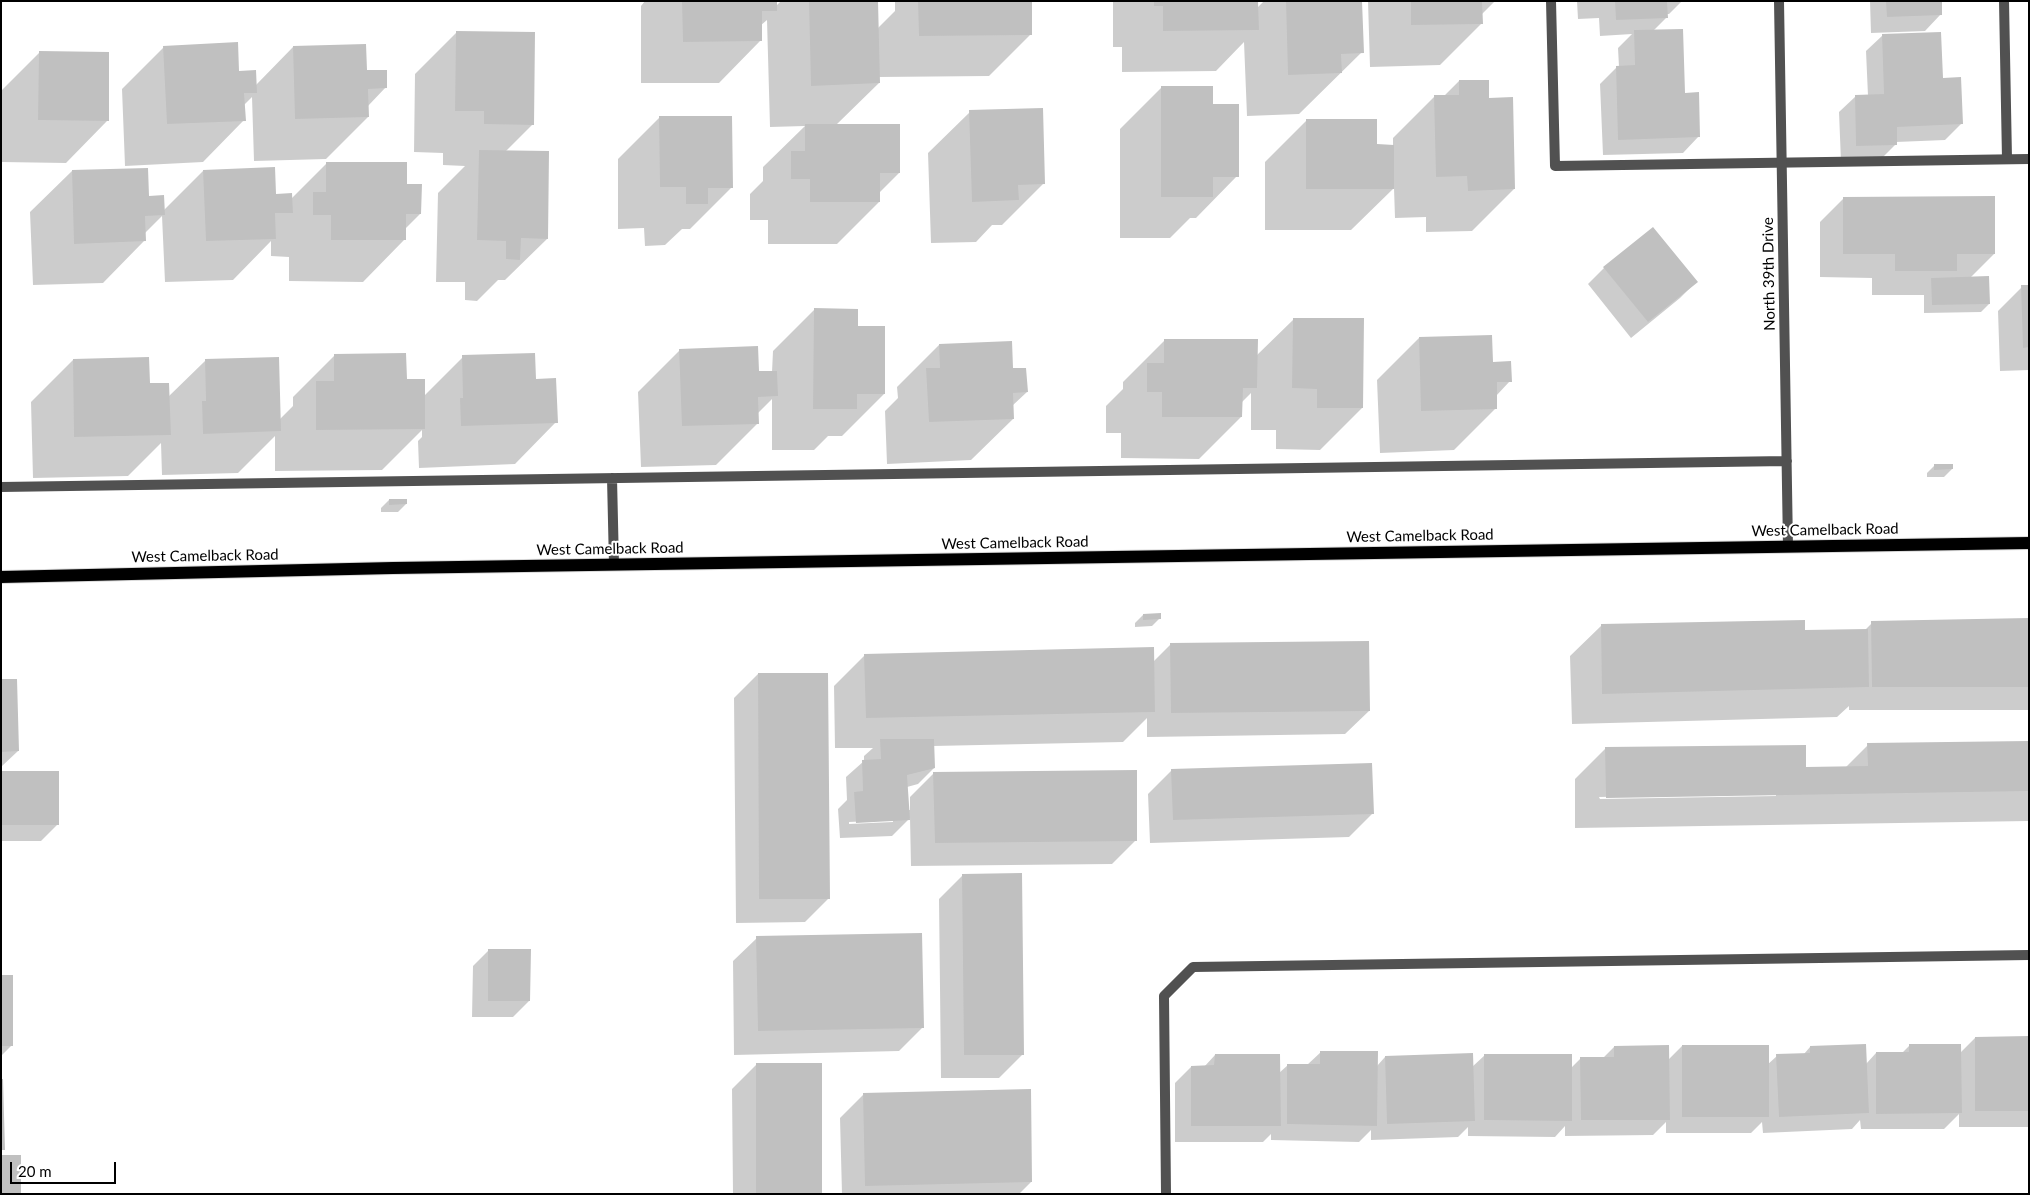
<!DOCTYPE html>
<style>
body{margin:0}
#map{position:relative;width:2030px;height:1195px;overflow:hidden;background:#fff;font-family:Lato,sans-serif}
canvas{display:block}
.frame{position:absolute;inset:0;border:2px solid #000;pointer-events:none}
.scale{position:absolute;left:10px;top:1162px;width:106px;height:22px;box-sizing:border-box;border:2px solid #000;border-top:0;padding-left:6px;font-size:15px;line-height:18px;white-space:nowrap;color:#000;-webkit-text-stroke:4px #fff;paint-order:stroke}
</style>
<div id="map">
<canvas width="2030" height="1195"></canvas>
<div class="frame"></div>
<div class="scale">20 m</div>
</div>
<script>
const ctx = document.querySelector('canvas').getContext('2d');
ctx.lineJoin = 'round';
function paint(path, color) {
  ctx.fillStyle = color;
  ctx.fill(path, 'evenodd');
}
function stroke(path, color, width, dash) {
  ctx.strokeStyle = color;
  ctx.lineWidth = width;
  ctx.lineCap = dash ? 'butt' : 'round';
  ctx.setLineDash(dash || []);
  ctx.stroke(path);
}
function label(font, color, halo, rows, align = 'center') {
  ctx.font = font + ' Lato,sans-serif';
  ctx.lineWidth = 4;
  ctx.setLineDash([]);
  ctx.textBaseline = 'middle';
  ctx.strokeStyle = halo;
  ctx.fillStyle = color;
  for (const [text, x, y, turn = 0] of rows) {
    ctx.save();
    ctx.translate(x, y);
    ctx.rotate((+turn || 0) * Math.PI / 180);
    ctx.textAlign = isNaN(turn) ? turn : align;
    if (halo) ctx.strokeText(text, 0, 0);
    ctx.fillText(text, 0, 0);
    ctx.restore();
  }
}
const shadow = new Path2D(`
 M645,1H776V6L781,1H876L877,29L895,11V1H1030L1031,34L989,76L879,77V83L836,125L899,173L879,193V202L837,244H768V220H750V194L763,181V167L805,126L770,127L767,20L760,26V41L719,83H641V6Z
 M1113,1H1257V8L1264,1H1360L1362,52L1299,114L1247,116L1244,42L1216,71L1122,72V47H1113Z
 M1368,1H1495L1481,15L1482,23L1440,65L1370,67Z
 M1577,1H1682L1669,14H1666V18L1653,31L1684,95L1699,136L1683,153L1603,155L1600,84L1616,68L1619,67L1618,48L1632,34L1600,36L1599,18L1578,19Z
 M1870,1H1940L1941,14L1925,31L1871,33Z
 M457,32L533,124L505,152L547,239L505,280H498L477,301L465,300V282H436L438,193L465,166L443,165V153L414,152L415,74Z
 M1883,35L1941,79L1961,124L1945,140L1896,142V144L1880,160L1841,162L1839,112L1856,96H1868L1866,51Z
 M164,47L238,72L256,85L293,47L366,71L386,87L368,106V117L326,159L254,161L252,97L244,105V120L203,162L125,166L122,89Z
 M40,52L107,121L66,163L1,162V91Z
 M1459,81L1488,99L1514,189L1472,231L1426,232V217L1395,218L1394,188L1351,230H1265V162L1307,120L1376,146H1393V138L1434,97L1444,96Z
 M1162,87L1211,105L1237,176L1196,218H1190L1170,238H1120V129Z
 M970,112L1044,183L1002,225H992L976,242L931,243L928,153Z
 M659,118L732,187L690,229H682L665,245L645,246L644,228L618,229V159Z
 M327,163L406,185L420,214L404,230V240L363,282L289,281V257L271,256V241L233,280L165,282L162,216L144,234V241L103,283L33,285L30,212L72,171L148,197L163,211L203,171L275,195L291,199Z
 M1844,198L1994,254L1970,278L1989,304L1981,312L1924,313V295H1872V278L1820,277V222Z
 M1653,229L1696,282L1680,298L1631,338L1588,284L1604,268Z
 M2022,287H2029V370L2000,371L1998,311Z
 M814,310L857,328L884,394L842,436H828L814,450H772V399L757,414L758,423L716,465L641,467L638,392L680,350L758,373L772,372L773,351Z
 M1294,319L1362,408L1320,450L1276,449V430H1251V393L1241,403V417L1199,459L1121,458V433H1106V406L1123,389V382L1165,340L1256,356Z
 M1419,338L1510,381L1496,396V408L1454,450L1380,453L1377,380Z
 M939,345L1012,369L1027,392L1012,406L1013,419L971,460L887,464L885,411L898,398L897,387Z
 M335,355L405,381L424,396L463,357L535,380L556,422L515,464L419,468L418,441L422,437V430L382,470L275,471V436L238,473L162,475L161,443L128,476L33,478L31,402L73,360L148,384L168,397L205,361L280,419L293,406V397Z
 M1935,465L1952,469L1944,477H1927V473Z
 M389,500L406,504L398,512H381V508Z
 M1143,615L1160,618L1152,626L1135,627V623Z
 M2029,620V710H1849V706L1837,717L1572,724L1570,656L1601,626L1804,632L1865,630L1872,623Z
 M1171,644L1369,711L1345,734L1147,737V718L1123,742L933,746L934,768L918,784L907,787L908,810H910V797L934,773L1136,840L1112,864L911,866L910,818L892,836L840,838L838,809L847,800L846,777L864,761V756L873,748H835L834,686L865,655L1153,662ZM893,820V822L849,824V822Z
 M758,674L829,898L805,922L736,923L734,698Z
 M1,681L18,751L1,767Z
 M2029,742V821L1575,828V779L1605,749L1805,769L1845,768L1868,745ZM1776,794V796L1600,799L1599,797Z
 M1172,770L1373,813L1349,837L1150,843L1148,794Z
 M1,772L57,825L41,841H1Z
 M963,875L1023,1054L999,1078H941L939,899Z
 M757,938L923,1027L899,1051L734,1055L733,961Z
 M489,950L529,1001L513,1017H472L473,966Z
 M1,976L12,1045L1,1056Z
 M1975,1038H2029V1127H1959V1114L1944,1129H1861L1860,1120L1852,1129L1763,1133L1762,1122L1751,1133H1666V1122L1653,1135L1565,1136V1126L1555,1137L1468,1136V1127L1458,1137L1371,1140V1130L1359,1142L1271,1140V1134L1263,1142H1175V1083L1191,1067H1204L1215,1055L1279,1073L1288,1065H1307L1321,1052L1377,1066L1385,1057L1472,1067L1485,1055L1571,1068L1581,1058H1603L1614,1047L1668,1060L1682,1046L1767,1065L1777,1056L1804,1054L1810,1047L1866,1064L1876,1053H1902L1909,1046L1960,1053Z
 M756,1065L821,1194H733L732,1089Z
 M864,1094L1031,1182L1019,1194H842L840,1118Z`);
const building = new Path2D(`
 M682,1H777V11H762V41L683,42Z
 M809,1H878L880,83L811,86Z
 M918,1H1032V35L919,36Z
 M1154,1H1258L1259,30L1163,31V6H1154Z
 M1286,1H1362L1364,53L1341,54L1342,73L1288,75Z
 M1411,1H1482L1483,24L1411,25Z
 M1615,1H1667L1668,18L1616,20Z
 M1886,1H1942V15L1887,17Z
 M1683,29L1685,93L1699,92L1700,137L1618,140L1616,66L1635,65L1634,30Z
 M456,31L535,32L534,125L484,124V111H455Z
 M1941,32L1943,78L1961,77L1963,124L1897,127V145L1856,146L1855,95L1884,94L1882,34Z
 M238,42L239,71L256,70L257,93H244L246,121L167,124L163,46Z
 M366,44L367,70H387V88L368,89L369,117L295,119L293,46Z
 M39,51L109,52V121L38,120Z
 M1459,80H1489V98L1513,97L1515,189L1468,191L1467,176L1436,177L1434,95H1459Z
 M1161,86H1213V104H1239V177H1213V197H1161Z
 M1043,108L1045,184L1018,185L1019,200L972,202L969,110Z
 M659,116H732L733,188H708V204H686V187H660Z
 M1306,119H1377V144L1394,145V189H1306Z
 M805,124H900V173H880V202H810V179H791V151H805Z
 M479,150L549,151L548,239L521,238L520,260L506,259V241L477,240Z
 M326,162H407V184H422L421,214H406V240H331V215H313V192H326Z
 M275,167L276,194L292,193L293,213H275L276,239L206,241L203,170Z
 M148,168L149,196L164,195L165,215L145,216L146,241L74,244L72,170Z
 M1995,196V254H1957V271H1895V254H1843V197Z
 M1653,227L1698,282L1648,322L1603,267Z
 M1989,276L1990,304L1932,305L1931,278Z
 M2021,285H2029V347L2023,348Z
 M814,308L858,309V326H885V394H857V409H813Z
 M1293,318H1364L1363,408H1317V389L1292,388Z
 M1492,335L1493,362L1511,361L1512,382H1497V409L1421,411L1419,337Z
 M1164,339H1258L1257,388H1243L1242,417H1162V392H1147V363H1164Z
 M1012,341L1013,368H1026L1028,392L1013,393L1014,419L929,422L926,368H940L939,344Z
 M758,346L759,371H777L778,396L758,397L759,424L682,426L679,349Z
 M406,353L407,379H425V429L316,430V381H334V354Z
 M535,353L536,379L556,378L558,423L461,426L460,398H463L462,355Z
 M149,357L150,383H169L171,435L74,437L73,359Z
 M279,357L281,431L203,434L202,401H206L205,359Z
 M1934,464H1953V469L1934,470Z
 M389,499H407V504L389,505Z
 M1161,613V619L1143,620V614Z
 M2029,618V687H1872L1871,621Z
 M1805,620V630L1868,629L1869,687L1602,694L1601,624Z
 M1369,641L1370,711L1171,713L1170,643Z
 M1154,647L1155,712L866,718L864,654Z
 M758,673H828L830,899H759Z
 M1,679H17L19,751L1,752Z
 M880,739H934L935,768L907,775L910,820L856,823L854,792L863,791L862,760L881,759Z
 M2029,741V791L1606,798L1605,747L1806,745V767L1868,766L1867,743Z
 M1372,763L1374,814L1173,820L1171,769Z
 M1137,770V841L935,843L933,772Z
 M1,771H59V825H1Z
 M1022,873L1024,1055H964L962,874Z
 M922,933L924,1028L758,1031L756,936Z
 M488,949H531L530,1001H488Z
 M1,975H13V1046H1Z
 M2029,1036V1111H1975V1037Z
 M1866,1044L1869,1113L1779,1117L1776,1054L1810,1053V1046Z
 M1909,1044H1961L1962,1113L1876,1114V1052H1909Z
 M1669,1045L1670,1120H1581L1580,1057H1614V1046Z
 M1682,1045H1769V1117H1682Z
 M1320,1051H1378L1377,1126L1287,1124V1064H1320Z
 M1473,1053L1475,1121L1387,1124L1385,1056Z
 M1215,1054H1280L1281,1126H1191V1066L1214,1065Z
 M1484,1054H1572V1121L1484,1120Z
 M756,1063H822V1194H756Z
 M1,1079H3L5,1150H1Z
 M1031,1089L1032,1182L865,1186L863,1093Z
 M1,1155H21V1194H1Z`);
const lane = new Path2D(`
 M1551,1L1555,166L2029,159
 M2004,1L2007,159
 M1166,1194L1164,996L1193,967L2029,955`);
const street = new Path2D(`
 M1779,1L1788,547
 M612,478L614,565
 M1,487L1787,461`);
const primary = new Path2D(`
 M1,577L393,568L2029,543`);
const streetNames = [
 ["North 39th Drive",1769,274,-91],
 ["West Camelback Road",1825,530,-1],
 ["West Camelback Road",1420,536,-1],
 ["West Camelback Road",1015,543,-1],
 ["West Camelback Road",610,549,-1],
 ["West Camelback Road",205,556,-1]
];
paint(shadow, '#0003');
paint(building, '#c0c0c0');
stroke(primary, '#dbdbdb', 14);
stroke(lane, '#515151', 10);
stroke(street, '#515151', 10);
stroke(primary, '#000', 12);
label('15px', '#000', '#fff', streetNames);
</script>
